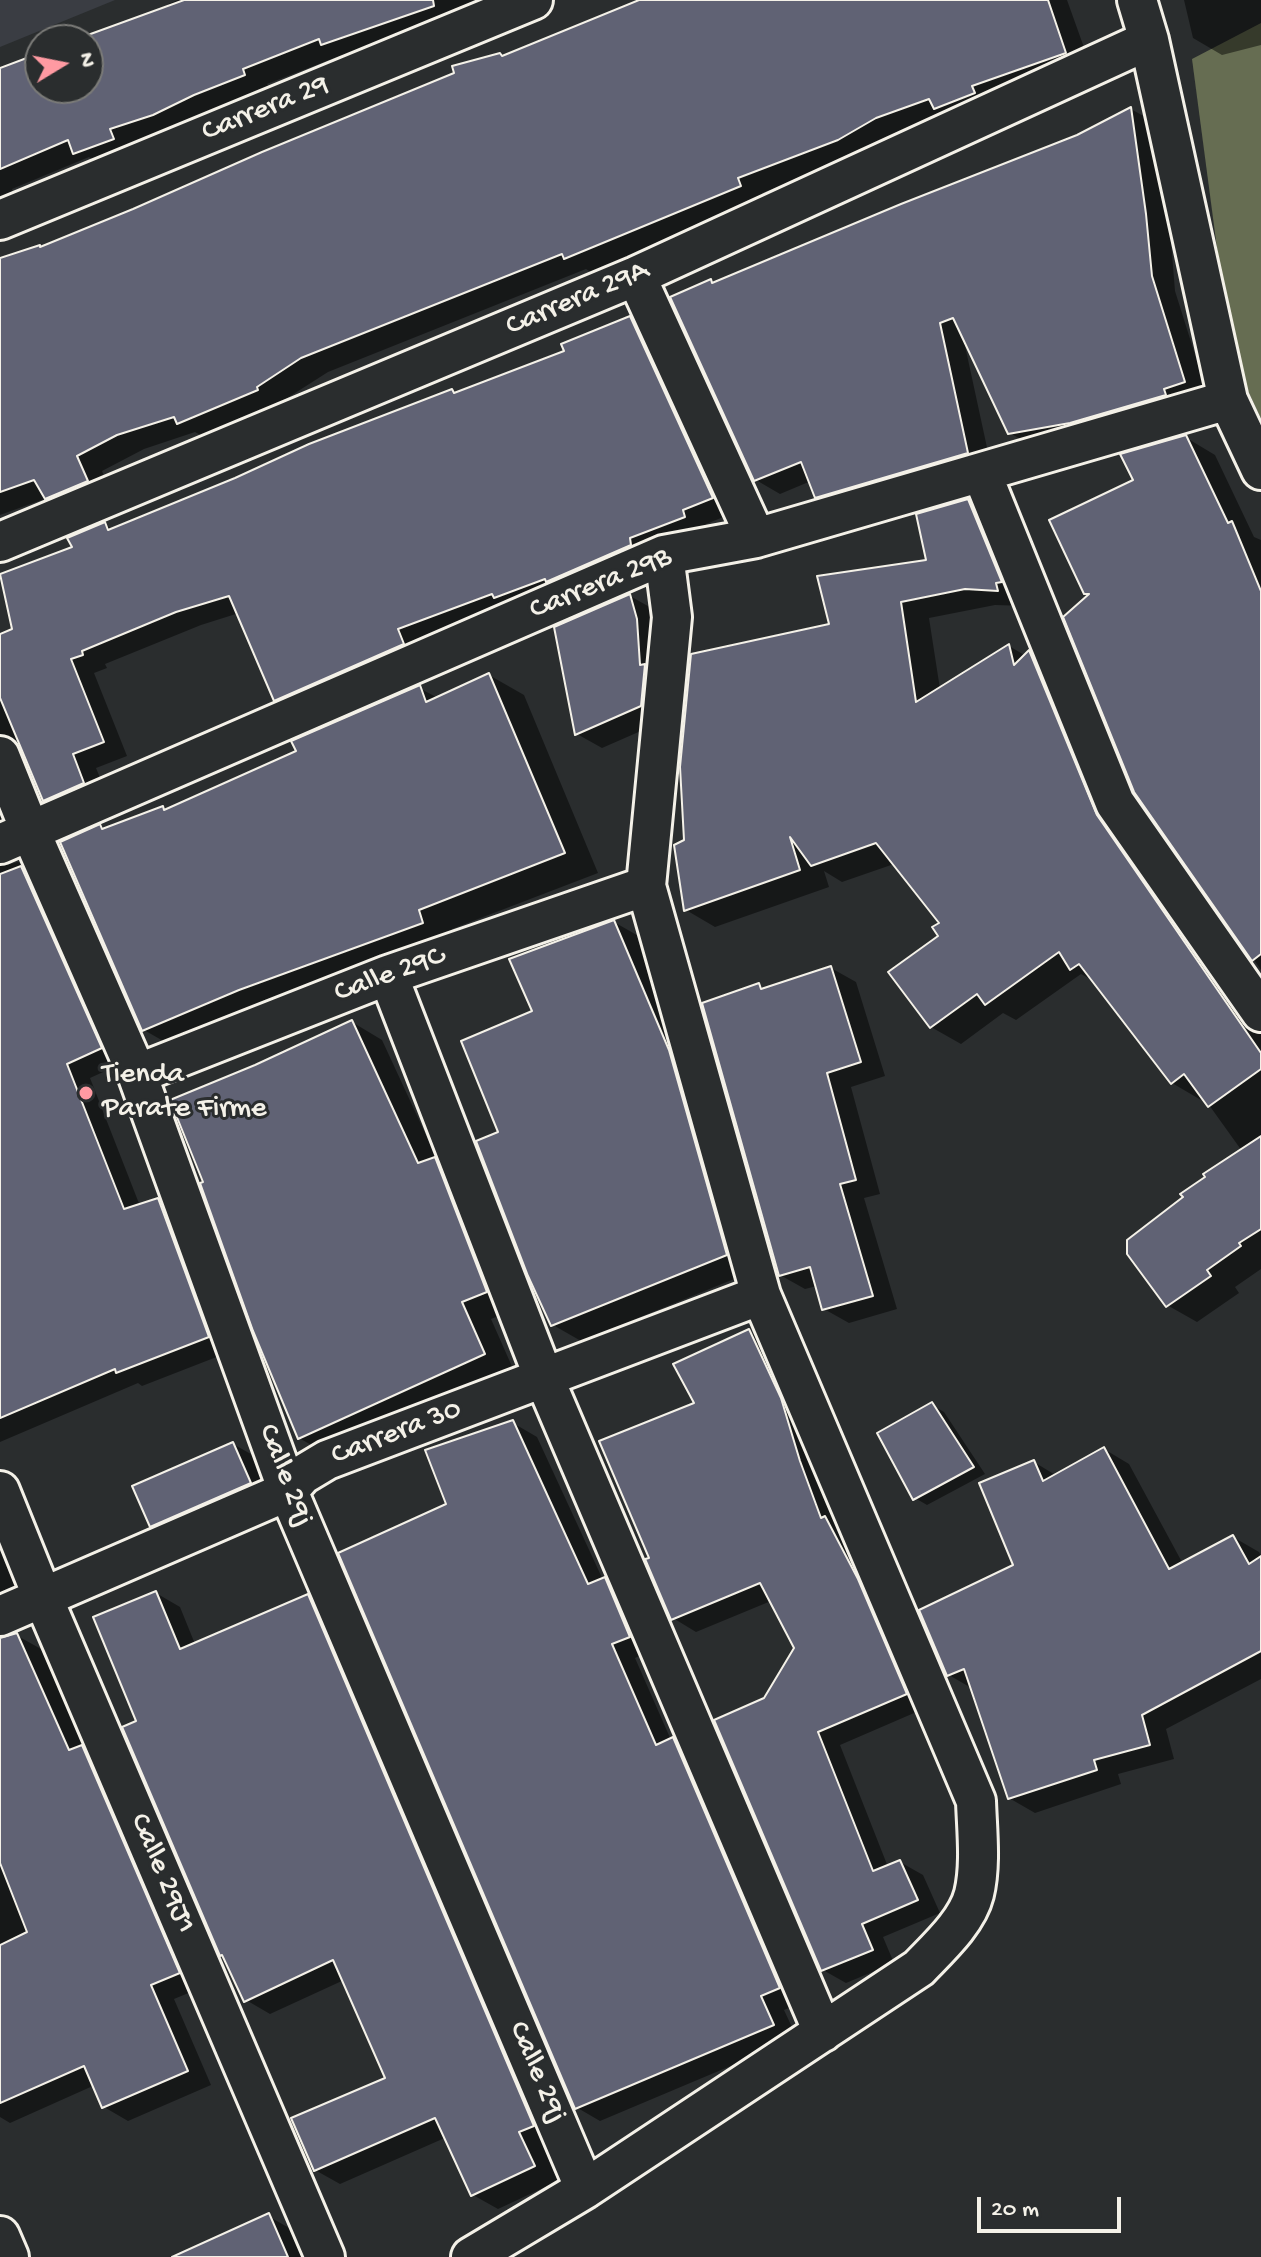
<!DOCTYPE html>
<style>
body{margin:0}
#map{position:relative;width:1261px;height:2257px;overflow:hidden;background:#2a2d2e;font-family:"Gochi Hand",sans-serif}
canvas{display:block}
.north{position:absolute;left:24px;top:24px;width:80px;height:80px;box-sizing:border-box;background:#2a2d2e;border:2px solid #7b7b78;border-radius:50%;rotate:80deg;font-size:22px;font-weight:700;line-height:32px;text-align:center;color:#f4f1e8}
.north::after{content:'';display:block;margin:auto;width:28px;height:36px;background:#ff9aa2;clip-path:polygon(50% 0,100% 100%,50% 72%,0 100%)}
.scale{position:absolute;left:977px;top:2197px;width:144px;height:36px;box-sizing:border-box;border:4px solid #f4f1e8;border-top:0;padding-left:10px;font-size:24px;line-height:28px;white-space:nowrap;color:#f4f1e8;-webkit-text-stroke:6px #2a2d2e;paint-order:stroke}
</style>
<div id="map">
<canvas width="1261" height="2257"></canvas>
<div class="north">N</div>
<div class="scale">20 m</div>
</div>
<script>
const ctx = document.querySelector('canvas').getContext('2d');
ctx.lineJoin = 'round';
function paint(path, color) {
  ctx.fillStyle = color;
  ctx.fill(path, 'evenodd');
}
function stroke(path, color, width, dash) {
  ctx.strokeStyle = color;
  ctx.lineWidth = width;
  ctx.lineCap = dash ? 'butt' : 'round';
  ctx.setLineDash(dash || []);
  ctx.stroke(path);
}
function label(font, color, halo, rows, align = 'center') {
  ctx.font = font + ' "Gochi Hand",sans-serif';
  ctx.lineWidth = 6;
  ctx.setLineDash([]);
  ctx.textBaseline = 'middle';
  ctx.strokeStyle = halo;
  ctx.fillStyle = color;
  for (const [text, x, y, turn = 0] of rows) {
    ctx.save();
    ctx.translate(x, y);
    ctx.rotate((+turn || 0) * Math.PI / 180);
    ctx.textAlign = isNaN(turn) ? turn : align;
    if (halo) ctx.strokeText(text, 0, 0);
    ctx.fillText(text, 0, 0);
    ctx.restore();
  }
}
const built = new Path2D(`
 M0,0H115L0,47Z`);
const green = new Path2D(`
 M1261,23V419L1231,354L1192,59Z`);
const shadow = new Path2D(`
 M178,0H495L349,59L342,55L267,84L270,89L220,109L179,129L134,144V155L99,163L89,157L12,189L15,199L0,204V73L40,55V88H88V40H80L170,7L168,4Z
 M644,0H1067L1091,67L902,132L864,154L762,193L766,201L591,272L586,269L328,372L281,402L282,405L204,437L195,432L144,449L102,471L112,496L72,513L47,498L0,515V260L264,170L500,55L504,57Z
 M1184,0H1261V45L1222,55L1193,38Z
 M1131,109L1154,122L1170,229L1175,291L1208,396L1034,447L1010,433L964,341L991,466L840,510L816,497L811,481L780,494L756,480L710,282L715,284L1078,137Z
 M630,318L654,332L736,512L706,524L709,530L300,713L276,699L239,613L201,625L105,664L107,668L94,673L127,756L96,768L108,797L68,814L44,800L23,748L7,755L25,833L2,855L3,866L18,862L43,876L125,1062L90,1078L140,1206L158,1200L182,1214L232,1351L142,1386L138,1383L0,1442V636L14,630L75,548L105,524L113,530L452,391L457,394L567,352Z
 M1185,437L1215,455L1254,537L1261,540V970L1136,791L1091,595L1086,592L1136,481Z
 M968,501L998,518L1026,606L995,605L929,618L940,689L1009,646L1026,656L1030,652L1059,669L1261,1027V1269L1235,1287L1239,1293L1197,1322L1167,1305L1242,1151L1204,1098L1201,1100L1172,1083L1094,981L1081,974L1016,1020L1003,1013L961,1044L931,1027L942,923L894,864L842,882L824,871L829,887L715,927L686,910V842L831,625L928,562Z
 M630,596L655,610L666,720L602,748L577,734Z
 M489,675L524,695L598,873L452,929L457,943L179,1050L144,1030L100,826L106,830L162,809L166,811L298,752L419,688L438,698Z
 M614,922L642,938L754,1271L581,1341L553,1325L535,1012Z
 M831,968L856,982L885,1076L851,1087L880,1194L864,1198L897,1309L849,1323L824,1309L817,1286L805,1289L780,1275L759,986L765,989Z
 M352,1022L382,1040L438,1161L465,1176L516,1309L491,1319L514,1371L329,1455L299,1438Z
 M749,1332L772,1345L928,1707L840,1745L888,1867L900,1862L923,1875L940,1913L883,1937L894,1963L846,1983L823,1970L766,1700L796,1648L771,1601L696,1632L673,1618L651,1559L697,1404Z
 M932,1405L944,1412L985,1474L927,1505L915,1498Z
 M513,1423L537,1437L603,1580L629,1593L653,1650L635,1658L671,1740L697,1754L803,2002L784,2010L797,2038L600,2121L576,2107L449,1505Z
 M233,1444L258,1458L275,1497L177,1540L152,1526Z
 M1104,1449L1129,1464L1183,1564L1233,1537L1259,1552L1261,1556V1679L1166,1729L1174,1759L1118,1774L1121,1784L1035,1813L1009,1798L973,1689L949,1675L1016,1566L1034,1462L1057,1476Z
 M0,1547L4,1549L23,1595L2,1629L3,1638L16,1635L41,1649L85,1749L106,1761L203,1987L174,1999L211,2085L128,2121L104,2107L95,2085L10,2123L0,2117Z
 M156,1593L180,1607L195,1644L308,1596L332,1610L558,2140L543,2146L558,2181L498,2209L473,2195L447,2137L340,2184L315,2170L388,2079L344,1980L270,2014L246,2000L139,1722Z
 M268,2216L298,2233L309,2257H177Z`);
const building = new Path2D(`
 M184,0H433L434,6L321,45L319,39L243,69L245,75L194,95L153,115L110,129L114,139L73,154L68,140L0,169V68L40,53V88H88V40H74Z
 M639,0H1048L1066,53L972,86L975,93L934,109L929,99L876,118L838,140L738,178L741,186L564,259L562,254L301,358L257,387L258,390L177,424L174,417L117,435L77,456L88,481L45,499L34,480L0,492V258L40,245V247L133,209L262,152L454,73L452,66L500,53L502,56Z
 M1131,107L1146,214L1152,276L1185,382L1164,389L1166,395L1070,423L1008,434L953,318L940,323L968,453L815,498L801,462L754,481L670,297L711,279L712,283L901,204L1077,135Z
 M630,316L713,498L683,510L685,517L630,538L631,545L546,582L545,579L494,598L492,594L398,629L404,644L274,701L229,596L176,612L82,651L83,655L71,659L104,742L73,754L84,783L43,801L0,698V634L12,629L0,574L72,547L67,538L105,522L108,530L235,478L309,444L452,389L454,393L564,351L561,344Z
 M1186,435L1228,523L1232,521L1261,591V954L1252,961L1134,792L1063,617L1089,594H1084L1049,520L1133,480L1120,454Z
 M968,499L1002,582L996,583L998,591L965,589L901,602L916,702L1009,644L1014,665L1029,650L1097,815L1261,1053V1069L1208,1107L1184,1074L1171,1084L1079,964L1070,970L1059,952L985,1005L977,994L930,1028L888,972L938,936L932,927L939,923L876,843L811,866L790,837L800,870L684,911L674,845L684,840L680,767L691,654L829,624L817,576L926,560L916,514Z
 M630,594L637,619L640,665L645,664L641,706L575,735L554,627Z
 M489,673L565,853L419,910L423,923L239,990L142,1031L60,842L100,824L102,829L163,806L164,810L296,751L291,741L420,685L426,702Z
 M21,866L102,1048L67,1064L124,1209L158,1198L209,1337L116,1373L115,1369L0,1418V874Z
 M614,920L669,1050L727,1255L551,1326L528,1276L476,1141L498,1132L461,1041L532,1011L509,959Z
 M831,966L861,1062L827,1073L856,1180L840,1184L873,1296L822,1310L810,1267L779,1276L702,1003L759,983L761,989Z
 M352,1020L418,1163L435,1157L487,1292L462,1302L485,1354L298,1439L253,1331L200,1183L203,1182L170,1100L255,1065Z
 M1261,1136V1229L1239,1243L1241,1246L1207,1270L1211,1276L1166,1307L1127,1254V1240L1183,1197L1180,1194L1205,1177L1203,1174Z
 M749,1329L781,1398L800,1461L821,1518L825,1516L858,1579L907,1694L818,1732L873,1871L900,1860L918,1900L862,1924L873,1950L821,1971L714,1720L764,1698L794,1648L760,1583L671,1620L645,1559L649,1558L599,1441L694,1403L673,1364Z
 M932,1402L974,1467L913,1500L877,1433Z
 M513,1420L588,1584L605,1577L630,1637L612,1644L656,1745L673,1737L780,1988L761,1996L774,2025L575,2109L338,1553L446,1504L425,1450Z
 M233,1442L251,1483L150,1527L132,1486Z
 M1104,1447L1169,1569L1233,1535L1249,1564L1261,1556V1651L1142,1715L1150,1745L1094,1760L1097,1770L1008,1799L964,1669L947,1676L919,1610L1013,1565L979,1483L1034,1460L1043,1481Z
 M156,1591L180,1649L308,1594L534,2126L519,2132L535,2166L471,2196L435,2118L314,2171L291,2118L385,2078L333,1960L244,2002L222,1955L220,1956L122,1727L136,1721L93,1617Z
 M17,1633L69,1750L82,1745L180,1973L151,1985L188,2071L102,2108L84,2066L0,2103V1945L27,1932L0,1863V1638Z
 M269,2213L288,2257H172Z`);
const minor = new Path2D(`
 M1137,0L1149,40L1228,400L1261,470
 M0,220L533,0
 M636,276L756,538
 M982,474L1115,803L1261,1012
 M0,542L636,276L1149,40
 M0,756L31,833L137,1074L288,1491L585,2189
 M0,844L664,555L756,538L1228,400
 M388,975L544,1378L823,2032
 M137,1074L388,975L646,886
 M0,1491L43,1598L325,2257
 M0,1616L288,1491L302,1475L327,1460L761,1295
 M0,2236L9,2257
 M471,2257L585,2189L919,1968C938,1948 967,1922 974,1894C981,1865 977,1831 976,1801L761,1295L646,886L672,617L664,555`);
const markers = [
 [86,1093,8,"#ff9aa2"]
];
const streetNames = [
 ["Carrera 29",266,110,-22],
 ["Carrera 29A",578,300,-23],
 ["Carrera 29B",601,585,-22],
 ["Calle 29C",390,976,-20],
 ["Carrera 30",397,1434,-21],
 ["Calle 29j",284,1476,69],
 ["Calle 29J1",161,1874,67],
 ["Calle 29j",536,2073,67]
];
const poiNames = [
 ["Tienda",102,1076],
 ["Parate Firme",102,1110]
];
paint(built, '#3a3d43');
paint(green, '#666d52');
paint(shadow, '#0007');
paint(building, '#606274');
stroke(building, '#f4f1e8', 2);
stroke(minor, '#f4f1e8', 44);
stroke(minor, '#2a2d2e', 38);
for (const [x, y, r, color] of markers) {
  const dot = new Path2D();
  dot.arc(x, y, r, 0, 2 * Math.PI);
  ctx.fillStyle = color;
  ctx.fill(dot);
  stroke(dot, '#2a2d2e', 3);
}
label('30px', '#f4f1e8', '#2a2d2e', streetNames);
label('30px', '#f4f1e8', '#2a2d2e', poiNames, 'left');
</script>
